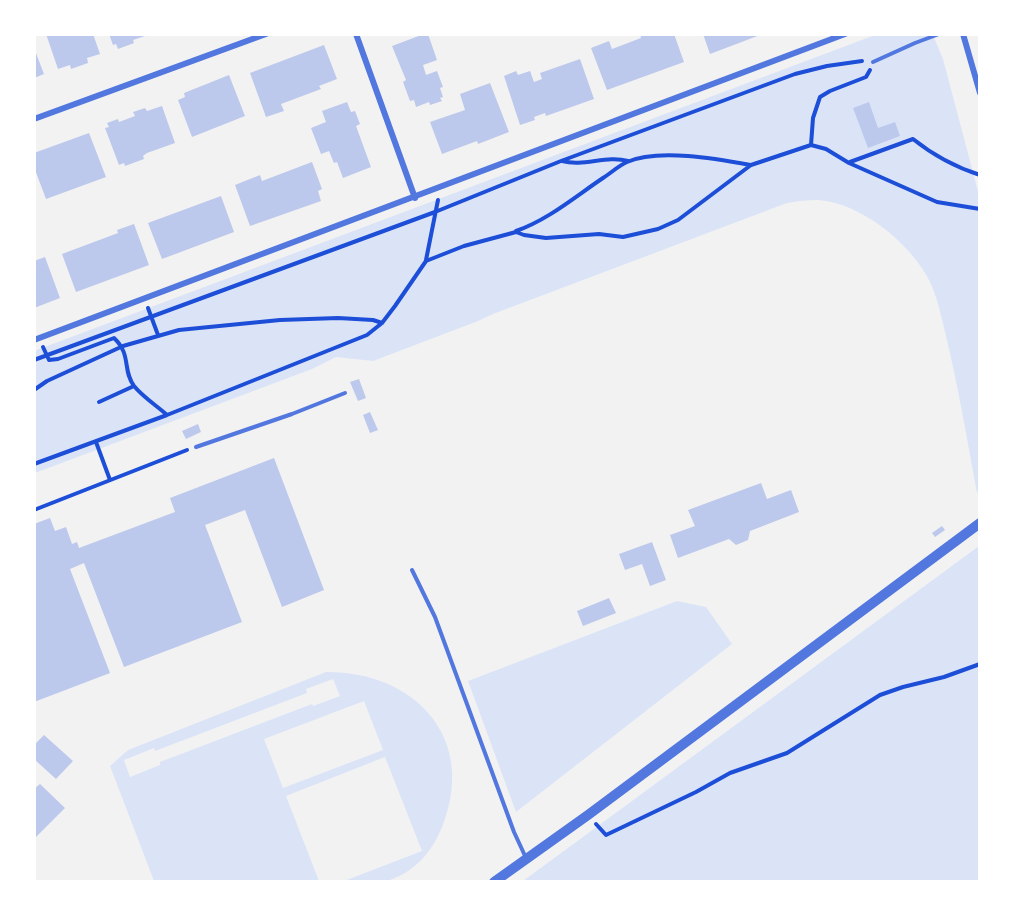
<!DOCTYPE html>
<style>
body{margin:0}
#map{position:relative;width:1014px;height:916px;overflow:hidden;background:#f2f2f2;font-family:Figtree,sans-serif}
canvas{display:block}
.frame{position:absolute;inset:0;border:36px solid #fff;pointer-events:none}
</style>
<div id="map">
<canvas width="1014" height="916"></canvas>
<div class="frame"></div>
</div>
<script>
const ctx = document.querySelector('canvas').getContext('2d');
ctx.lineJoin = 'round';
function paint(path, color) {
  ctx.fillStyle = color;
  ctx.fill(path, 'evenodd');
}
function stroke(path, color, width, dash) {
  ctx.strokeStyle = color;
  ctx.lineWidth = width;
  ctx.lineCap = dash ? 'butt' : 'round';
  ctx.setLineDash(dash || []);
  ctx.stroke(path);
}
const green = new Path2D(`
 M875,35H933L943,59L979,195L980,488L977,493C967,439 958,385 945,332C941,315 937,296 929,280C910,243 861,203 818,200C808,200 797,201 787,203L493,314L478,321L373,361L336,357L312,369L35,473L34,351Z
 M979,546V881H523Z
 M677,601L706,607L732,644L516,812L468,681Z
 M326,672C412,671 476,735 444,822C434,849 418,870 390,880C378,885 358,882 344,881L422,851L385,757L286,796L319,881H154L110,766L128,750ZM333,679L340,696L313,706L312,704L160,762V765L130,777L124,760L154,748L155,751L307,693L306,689ZM364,701L383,750L283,788L264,739Z`);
const building = new Path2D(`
 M46,34H93L100,54L87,58L88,63L71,69L70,65L58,69Z
 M109,34H148V35L133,40L134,43L118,49L116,44L113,45Z
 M424,34H428L437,60L423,65L426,75L437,71L443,87L440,88L443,97L440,98L442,101L430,105L429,102L416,107L414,100L410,101L403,82L406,80L392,46Z
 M640,34H674L684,62L607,90L591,48L609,41L612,49L641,38Z
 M703,34H760V35L710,54Z
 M324,45L337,79L319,86L321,89L281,104L284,111L266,117L250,73Z
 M34,48L44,74L34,78Z
 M580,59L594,99L546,116L545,113L534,117L535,120L520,125L504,76L516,71L518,75L530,71L534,82L542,79L540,73Z
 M229,75L245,116L192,137L178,100L185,97L184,93Z
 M490,83L509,132L478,144L477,141L442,154L430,122L465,110L460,94Z
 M347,102L351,112L355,111L360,124L356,126L371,167L343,178L337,162L334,163L329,151L321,154L311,128L326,122L322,111Z
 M869,102L878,128L895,122L900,136L868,148L853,108Z
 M162,106L175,143L147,153L143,156L144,159L125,166L124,163L119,165L105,128L109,127L107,123L118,119L119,122L135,116L133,112L145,108L147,111Z
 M89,133L106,177L46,199L34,167V153Z
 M312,162L322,189L318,191L321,201L250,226L235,185L260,175L262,181Z
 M221,196L234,232L162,259L148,223Z
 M134,224L149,265L76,292L62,254L118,233L117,230Z
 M45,257L60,298L34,308V261Z
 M359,379L366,398L358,401L350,382Z
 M370,412L378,430L370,433L363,415Z
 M198,424L201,432L186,439L182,431Z
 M274,458L324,590L282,607L245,510L205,525L242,622L124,667L84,563L70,569L110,673L34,702V524L50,518L55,531L66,527L72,544L77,542L79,548L175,512L170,498Z
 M761,483L767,499L791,490L799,512L750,531L748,540L736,545L729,539L678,558L670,535L695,526L688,510Z
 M942,526L945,530L935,537L932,533Z
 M652,542L666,580L650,586L642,564L625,570L619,554Z
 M609,598L616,613L583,626L577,611Z
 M44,735L73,761L56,779L34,759V745Z
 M40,784L65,808L34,839V789Z`);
const path = new Path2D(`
 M811,145L813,118L820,97L830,91L866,77L870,70
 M562,161C584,167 606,155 628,161
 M850,162L913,139C933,155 955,167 980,175
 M516,231C548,220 576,196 603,178C611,173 618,166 627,162C658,148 718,159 751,165
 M426,260L438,200
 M148,308L158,335
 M43,347L49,360L58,359L114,338C132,355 122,370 134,386C143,397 157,406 167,415
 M34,360L435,212L561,161L795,74L827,66L862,61
 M34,390L47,381L123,346L179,330L280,320L338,318L373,320L382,323
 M99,402L134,386
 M96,442L110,480
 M34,464L167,415L367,335L382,323L395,306L426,261L464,246L516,232L524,235L546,238L599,234L623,237L658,229L678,220L751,165L811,145L826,149L849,163L937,202L980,209
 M34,510L187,450
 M596,824L606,835L696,792L730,773L787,753L880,695L903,687L944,677L980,664
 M839,882H876`);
const service = new Path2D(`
 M873,62L915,43L939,34
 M196,447L292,414L345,393
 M412,570L435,617L514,832L526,858`);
const minor = new Path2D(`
 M356,34L415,198
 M963,34L980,93
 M34,119L266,34
 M34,340L845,34`);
const tertiary = new Path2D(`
 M494,882L588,815L980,523`);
paint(green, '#dbe4f7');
paint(building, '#bdc9ec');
stroke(path, '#1d4ed8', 4);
stroke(service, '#5277de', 4);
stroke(minor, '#5277de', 6);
stroke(tertiary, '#5277de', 10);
</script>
